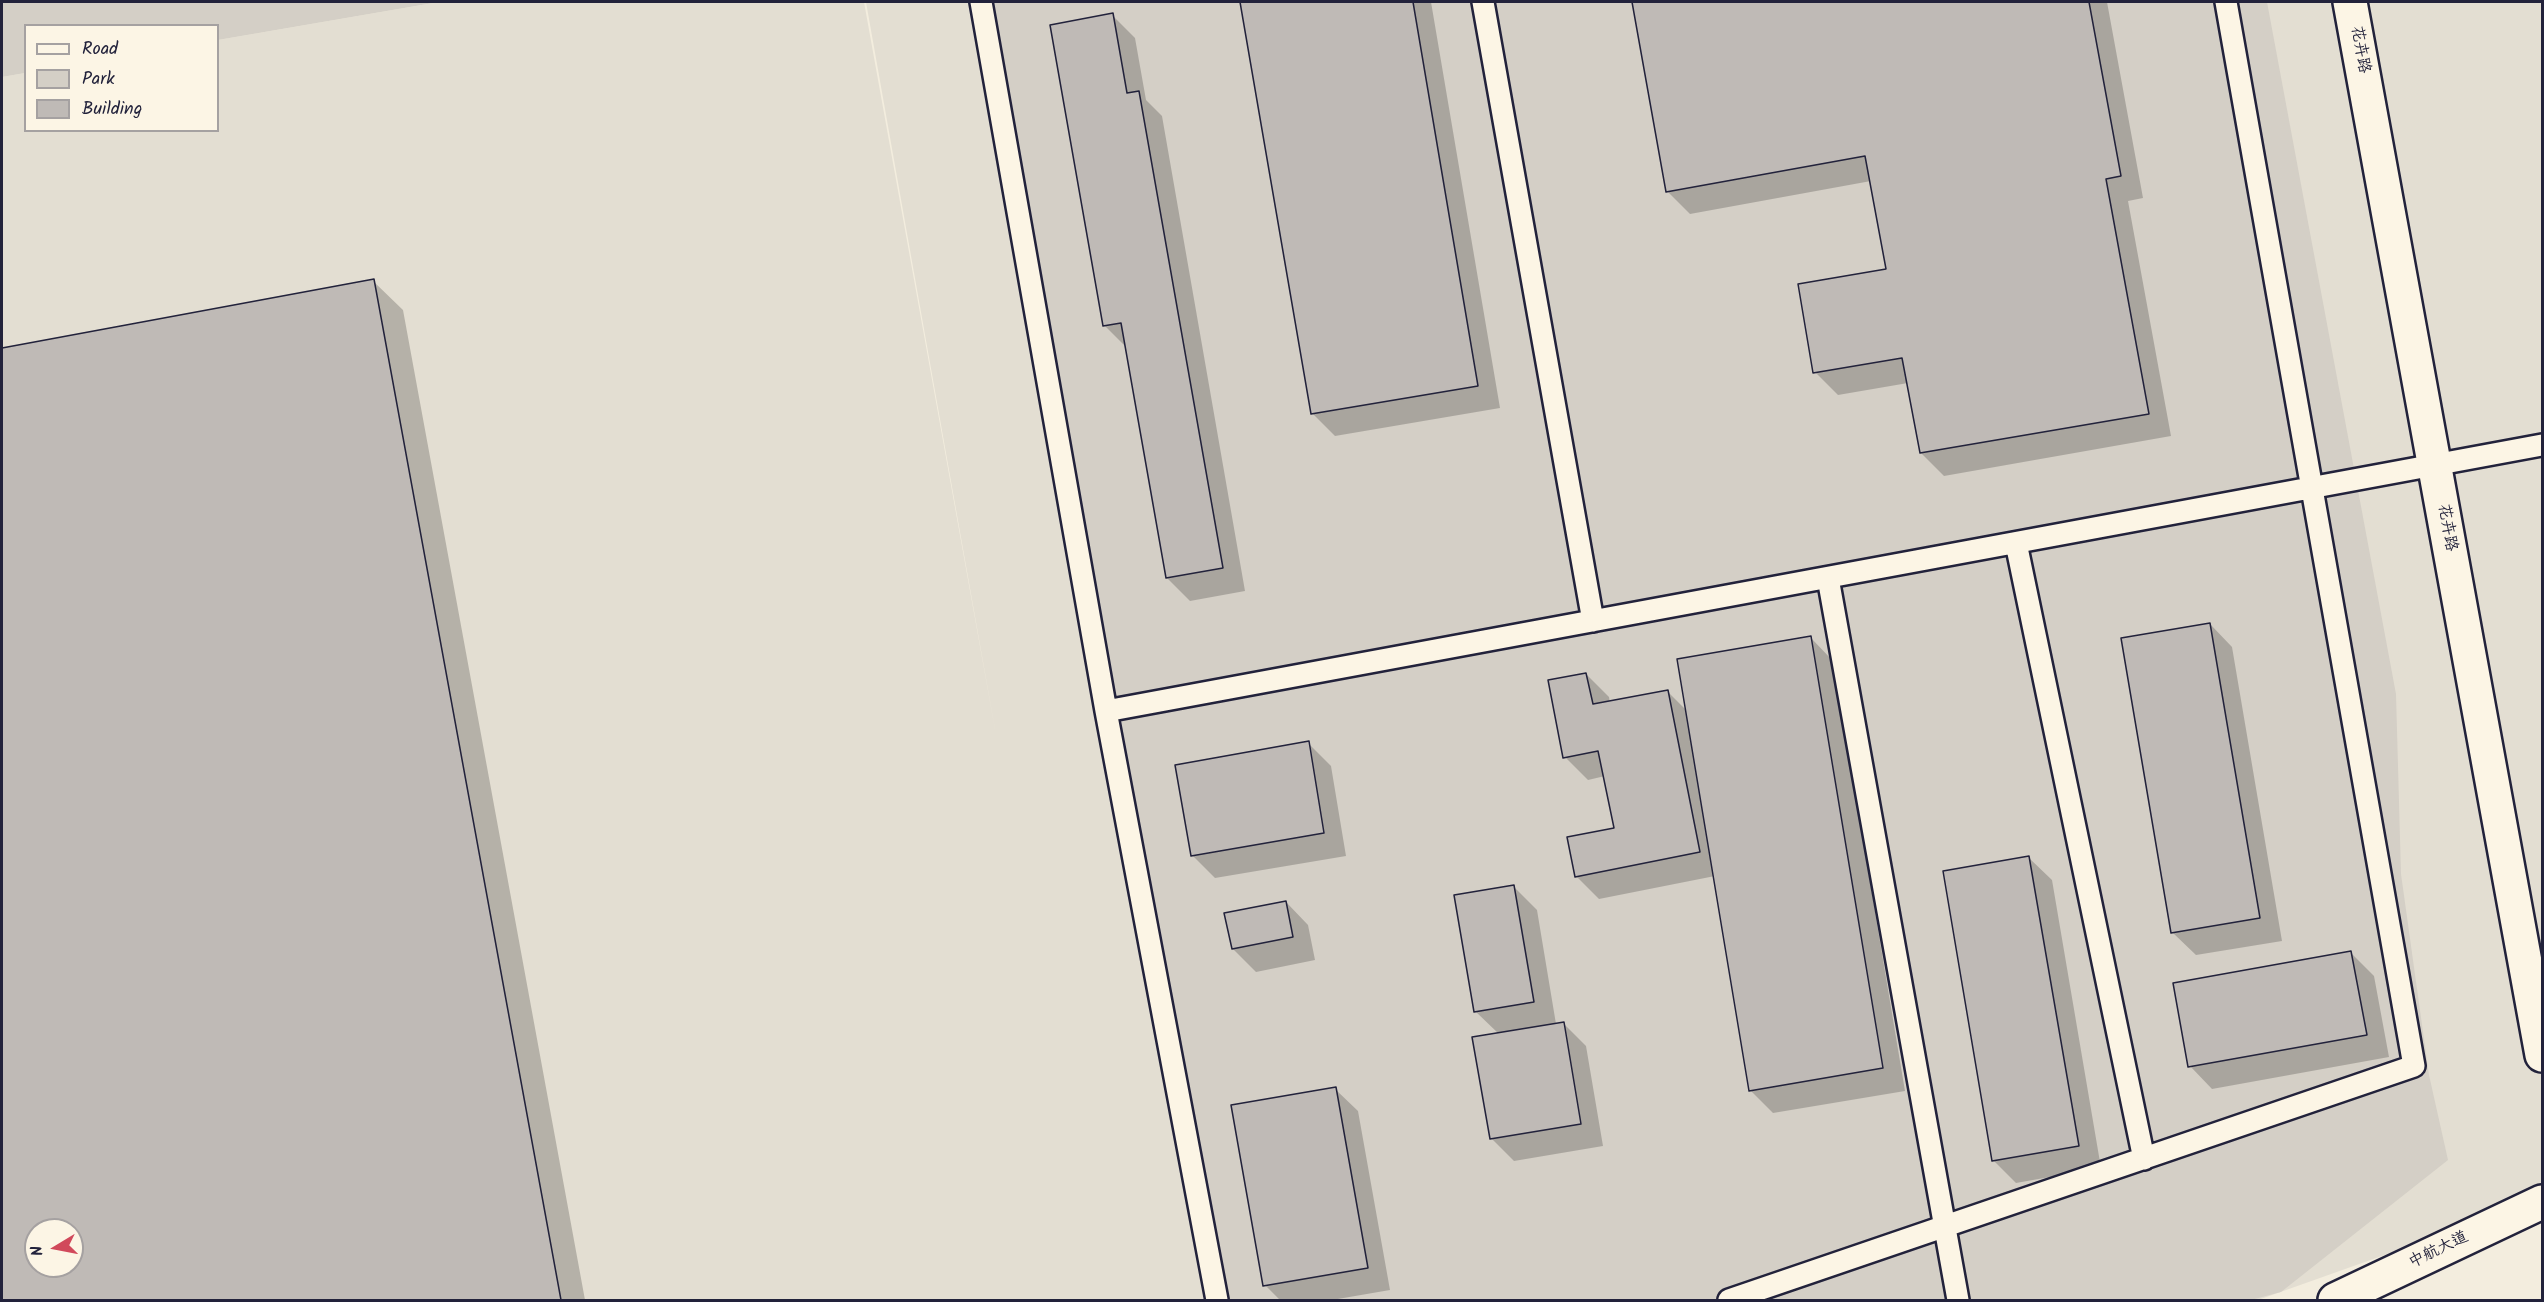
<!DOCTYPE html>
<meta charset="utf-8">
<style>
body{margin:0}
#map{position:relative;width:2544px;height:1302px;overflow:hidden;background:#f3edde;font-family:Kalam,sans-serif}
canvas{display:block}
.frame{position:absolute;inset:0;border:3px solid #22223b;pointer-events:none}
.legend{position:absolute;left:24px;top:24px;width:195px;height:108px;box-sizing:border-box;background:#fcf5e5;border:2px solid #a5a1a1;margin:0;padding:8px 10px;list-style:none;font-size:18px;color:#22223b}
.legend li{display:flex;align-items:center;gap:12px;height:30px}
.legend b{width:30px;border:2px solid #a5a1a1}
.north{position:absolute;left:24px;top:1218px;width:60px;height:60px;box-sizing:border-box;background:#fcf5e5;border:2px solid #a5a1a1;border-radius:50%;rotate:260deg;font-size:16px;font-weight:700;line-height:24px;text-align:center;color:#22223b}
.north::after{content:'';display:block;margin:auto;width:21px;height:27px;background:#d1495b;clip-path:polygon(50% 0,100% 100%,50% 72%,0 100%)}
</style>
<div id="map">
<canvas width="2544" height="1302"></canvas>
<div class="frame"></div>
<ul class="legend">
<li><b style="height:8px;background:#fcf5e5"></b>Road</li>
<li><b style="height:16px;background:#d4cfc6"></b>Park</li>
<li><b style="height:16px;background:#bfbab6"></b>Building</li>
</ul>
<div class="north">N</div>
</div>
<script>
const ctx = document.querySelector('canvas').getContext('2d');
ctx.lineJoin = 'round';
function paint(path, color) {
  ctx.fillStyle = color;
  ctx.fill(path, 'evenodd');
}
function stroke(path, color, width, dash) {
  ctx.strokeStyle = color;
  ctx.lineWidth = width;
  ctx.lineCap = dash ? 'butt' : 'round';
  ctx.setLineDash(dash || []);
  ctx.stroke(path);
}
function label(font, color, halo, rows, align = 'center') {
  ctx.font = font + ' Kalam,"LXGW WenKai TC",sans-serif';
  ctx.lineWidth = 5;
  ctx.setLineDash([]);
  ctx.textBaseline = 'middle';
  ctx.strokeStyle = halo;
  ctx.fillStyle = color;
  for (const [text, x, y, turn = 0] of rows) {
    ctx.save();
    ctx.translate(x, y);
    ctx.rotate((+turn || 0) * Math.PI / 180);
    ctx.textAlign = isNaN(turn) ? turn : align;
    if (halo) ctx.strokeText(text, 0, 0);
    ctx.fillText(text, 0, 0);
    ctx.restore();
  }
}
const built = new Path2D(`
 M439,2H864L996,735L866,2H2334L2542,1064V1199L2258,1300H2V77L25,73L26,130H218V40ZM36,1230H72V1266H36Z
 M2350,2H2542V1055Z`);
const green = new Path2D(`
 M2,2H439L218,40V26H26L25,73L2,77Z
 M982,2H2267L2396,694L2401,874L2429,1075L2448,1160L2281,1292L2251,1300H1218Z`);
const shadow = new Path2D(`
 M1242,2H1431L1500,408L1335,436L1312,413Z
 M1633,2H2107L2143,198L2128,201L2171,436L1944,476L1921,453L1908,383L1838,395L1815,372L1888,270L1871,181L1690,214L1667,191Z
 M1112,15L1135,38L1146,100L1162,116L1245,591L1190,601L1167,578L1127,348L1104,325Z
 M373,281L403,310L585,1300H2V349ZM36,1230H72V1266H36Z
 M2210,624L2232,647L2282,941L2196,955L2173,933Z
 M1811,638L1833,661L1905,1091L1773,1113L1750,1090L1715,876L1599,899L1576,876L1616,829L1605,776L1588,780L1565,757L1586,674L1609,697L1610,703L1667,691L1687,711Z
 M1308,743L1331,766L1346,856L1215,878L1192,855Z
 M2029,858L2052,880L2101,1168L2016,1183L1993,1160Z
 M1514,887L1537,910L1556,1024L1563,1023L1586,1046L1603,1146L1514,1161L1491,1138L1499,1034L1475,1011Z
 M1286,902L1308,925L1315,960L1256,972L1233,949Z
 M2351,953L2374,976L2389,1057L2212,1089L2190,1066Z
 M1335,1089L1358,1111L1390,1290L1332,1300H1280L1265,1285Z`);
const building = new Path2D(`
 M1240,2H1413L1478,386L1311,414Z
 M1632,2H2089L2121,176L2106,179L2149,414L1920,453L1902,358L1813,373L1798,284L1886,269L1865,156L1666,192Z
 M1113,13L1127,93L1139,91L1223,568L1166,578L1121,323L1103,326L1050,25Z
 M374,279L561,1300H2V348ZM36,1230H72V1266H36Z
 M2210,623L2260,918L2171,933L2121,638Z
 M1811,636L1883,1068L1749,1091L1677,659Z
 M1586,673L1593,704L1668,690L1700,852L1575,877L1567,837L1614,828L1598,751L1563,758L1548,680Z
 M1309,741L1324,833L1191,856L1175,765Z
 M2029,856L2079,1146L1992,1161L1943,871Z
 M1514,885L1534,1002L1474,1012L1454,895Z
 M1286,901L1293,937L1232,949L1224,913Z
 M2351,951L2367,1035L2188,1067L2173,983Z
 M1564,1022L1581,1124L1490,1139L1472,1037Z
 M1336,1087L1368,1268L1263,1286L1231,1105Z`);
const lane = new Path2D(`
 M981,2L1106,711L1217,1300
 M1483,2L1593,621
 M2016,543L2144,1159
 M1828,578L1958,1300
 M1106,711L2542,445
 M1729,1300L2414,1066L2226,2`);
const street = new Path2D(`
 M2350,2L2542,1055`);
const secondary = new Path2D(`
 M2335,1300L2542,1202`);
const streetNames = [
 ["花卉路",2359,50,80],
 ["花卉路",2446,528,80],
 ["中航大道",2439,1251,-26]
];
paint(built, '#e3ded2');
paint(green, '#d4cfc6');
paint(shadow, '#0003');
paint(building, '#bfbab6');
stroke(building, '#22223b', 1.5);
stroke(lane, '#22223b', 26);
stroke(street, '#22223b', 38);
stroke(secondary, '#22223b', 38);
stroke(lane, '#fcf5e5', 21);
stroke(street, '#fcf5e5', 33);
stroke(secondary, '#fcf5e5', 33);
label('16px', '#22223b', '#fcf5e5', streetNames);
</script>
